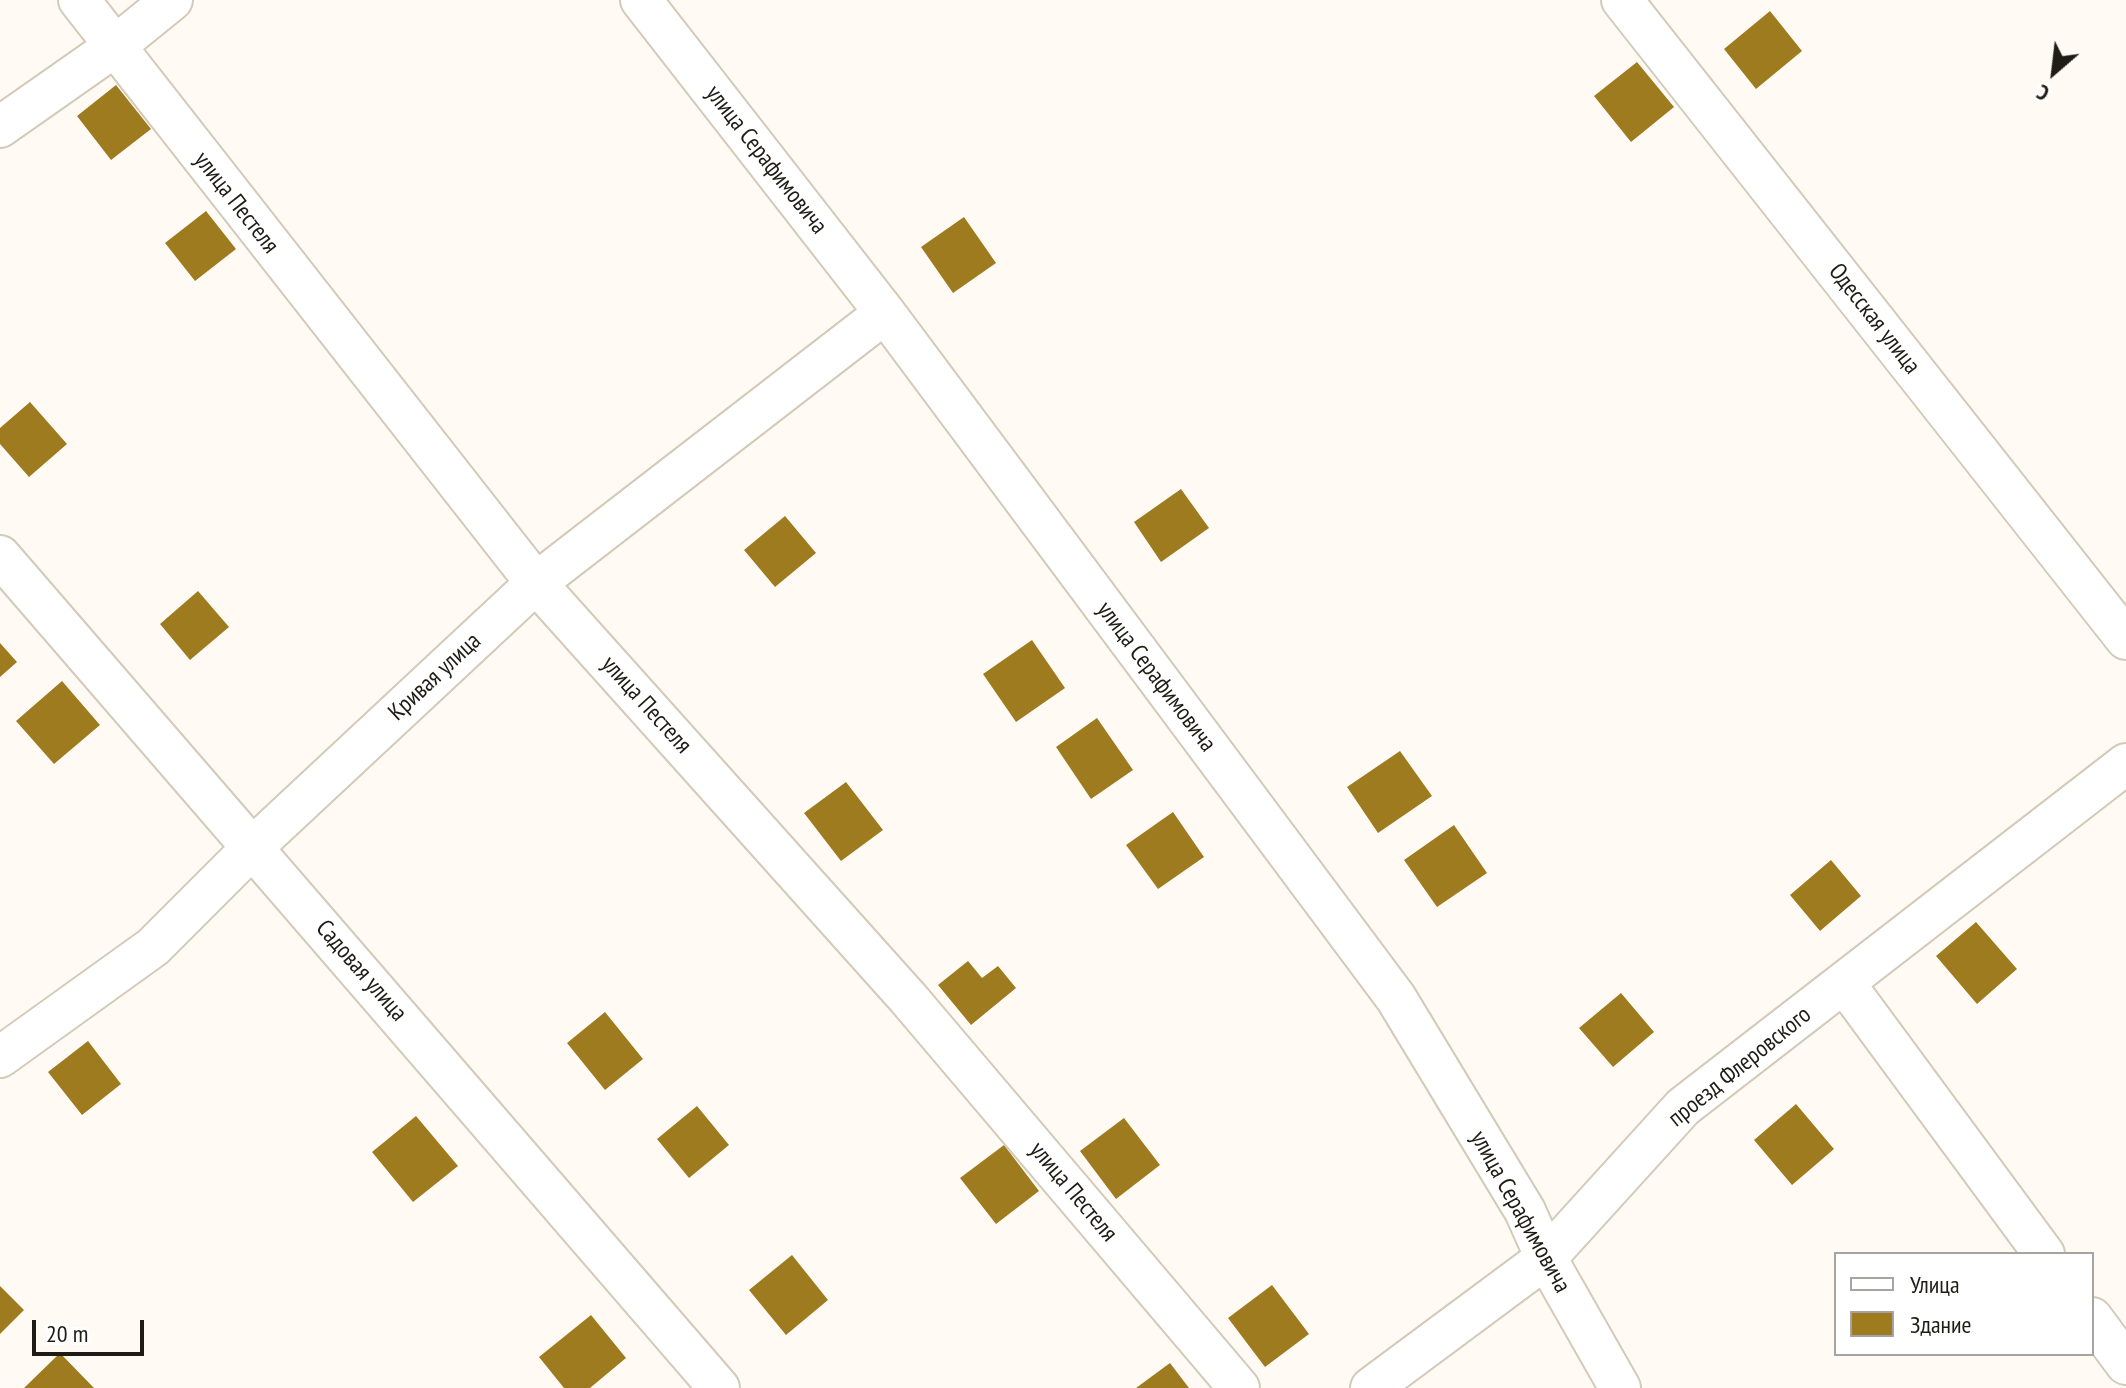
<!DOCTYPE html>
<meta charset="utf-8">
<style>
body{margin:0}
#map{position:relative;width:2126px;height:1388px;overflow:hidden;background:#fffbf4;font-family:"PT Sans Narrow",sans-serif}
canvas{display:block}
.legend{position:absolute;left:1834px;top:1252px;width:260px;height:104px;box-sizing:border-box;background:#fff;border:2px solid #a5a4a1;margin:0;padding:10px 14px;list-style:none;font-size:24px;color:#1f1c15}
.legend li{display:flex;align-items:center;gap:16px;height:40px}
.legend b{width:40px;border:2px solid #a5a4a1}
.north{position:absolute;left:2014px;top:32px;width:80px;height:80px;-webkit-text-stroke:6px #fff;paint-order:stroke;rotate:208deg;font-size:22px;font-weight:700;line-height:32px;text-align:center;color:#1f1c15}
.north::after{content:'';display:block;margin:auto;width:28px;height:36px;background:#1f1c15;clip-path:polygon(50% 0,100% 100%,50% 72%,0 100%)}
.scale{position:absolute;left:32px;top:1320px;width:112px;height:36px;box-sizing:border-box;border:4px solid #1f1c15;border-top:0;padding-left:10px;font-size:24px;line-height:28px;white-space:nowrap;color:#1f1c15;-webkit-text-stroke:6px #fff;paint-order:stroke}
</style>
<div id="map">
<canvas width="2126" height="1388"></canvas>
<ul class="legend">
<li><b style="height:10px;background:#fff"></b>Улица</li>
<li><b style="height:22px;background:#9f7b1f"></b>Здание</li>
</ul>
<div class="north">С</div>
<div class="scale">20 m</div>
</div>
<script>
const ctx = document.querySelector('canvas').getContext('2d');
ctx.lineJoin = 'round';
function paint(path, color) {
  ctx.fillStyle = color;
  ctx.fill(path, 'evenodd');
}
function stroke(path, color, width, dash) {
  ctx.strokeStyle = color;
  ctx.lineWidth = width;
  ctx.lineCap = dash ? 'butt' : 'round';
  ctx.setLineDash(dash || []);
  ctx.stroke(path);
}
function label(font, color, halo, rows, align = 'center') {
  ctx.font = font + ' "PT Sans Narrow",sans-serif';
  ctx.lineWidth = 6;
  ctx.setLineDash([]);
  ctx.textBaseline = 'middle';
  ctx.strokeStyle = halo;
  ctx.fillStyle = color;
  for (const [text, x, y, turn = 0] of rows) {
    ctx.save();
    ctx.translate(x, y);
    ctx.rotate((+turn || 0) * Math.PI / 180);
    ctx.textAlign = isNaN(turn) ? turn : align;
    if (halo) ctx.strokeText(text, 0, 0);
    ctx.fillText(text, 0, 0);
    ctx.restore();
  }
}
const building = new Path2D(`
 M1770,11L1802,51L1756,89L1724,49Z
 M1637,62L1674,107L1631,142L1594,96Z
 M116,85L151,129L111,160L77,116Z
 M206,211L236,249L195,281L165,243Z
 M964,217L996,263L953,293L921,247Z
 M30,402L67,444L29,477L0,444V428Z
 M1181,489L1209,528L1161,562L1134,522Z
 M785,516L816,553L775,587L744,550Z
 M198,591L229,627L190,660L160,624Z
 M1032,640L1065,688L1016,722L983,674Z
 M0,643L17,662L0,677Z
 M62,681L100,725L54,764L16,721Z
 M1097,718L1133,770L1091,799L1056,747Z
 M1400,751L1432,796L1378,833L1347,787Z
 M846,782L883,830L841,861L804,813Z
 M1173,812L1204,857L1158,889L1126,845Z
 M1454,825L1487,873L1437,907L1404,860Z
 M1831,860L1861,896L1820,931L1790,895Z
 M1976,922L2017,969L1977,1004L1936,956Z
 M968,961L982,978L998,966L1016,988L971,1025L938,985Z
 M1621,993L1654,1032L1613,1067L1579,1028Z
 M605,1012L643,1059L605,1090L567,1043Z
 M88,1041L121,1084L82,1115L48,1072Z
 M1796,1104L1834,1149L1792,1185L1754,1140Z
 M697,1106L729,1145L689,1178L657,1139Z
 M416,1116L458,1166L413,1202L372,1152Z
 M1124,1118L1160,1165L1116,1199L1080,1151Z
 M1004,1145L1039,1191L996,1224L960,1178Z
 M792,1255L828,1300L786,1335L749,1290Z
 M1272,1285L1309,1334L1265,1367L1228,1318Z
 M0,1286L24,1310L0,1334Z
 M591,1315L626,1358L590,1388H564L539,1357Z
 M60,1353L94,1388H24Z
 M1170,1363L1189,1388H1136Z`);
const minor = new Path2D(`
 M79,0L536,583L908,998L1239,1388
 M641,0L885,313L1396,998L1525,1211L1546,1258L1620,1388
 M1622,0L2126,639
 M0,127L114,47L172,0
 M0,556L719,1388
 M1845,984L2044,1254
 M0,1057L153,947L253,847L536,583L885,313
 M2092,1318L2126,1364
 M1371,1388L1546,1258L1683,1107L2126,764`);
const streetNames = [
 ["улица Серафимовича",766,160,52],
 ["улица Пестеля",236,203,52],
 ["Одесская улица",1874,319,52],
 ["Кривая улица",435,677,-43],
 ["улица Серафимовича",1156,677,53],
 ["улица Пестеля",646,705,48],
 ["Садовая улица",361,971,49],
 ["проезд Флеровского",1740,1067,-39],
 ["улица Пестеля",1073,1192,50],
 ["улица Серафимовича",1520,1212,61]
];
paint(building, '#9f7b1f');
stroke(minor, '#d3cab9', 44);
stroke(minor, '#fff', 40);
label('24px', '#1f1c15', '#fff', streetNames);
</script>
